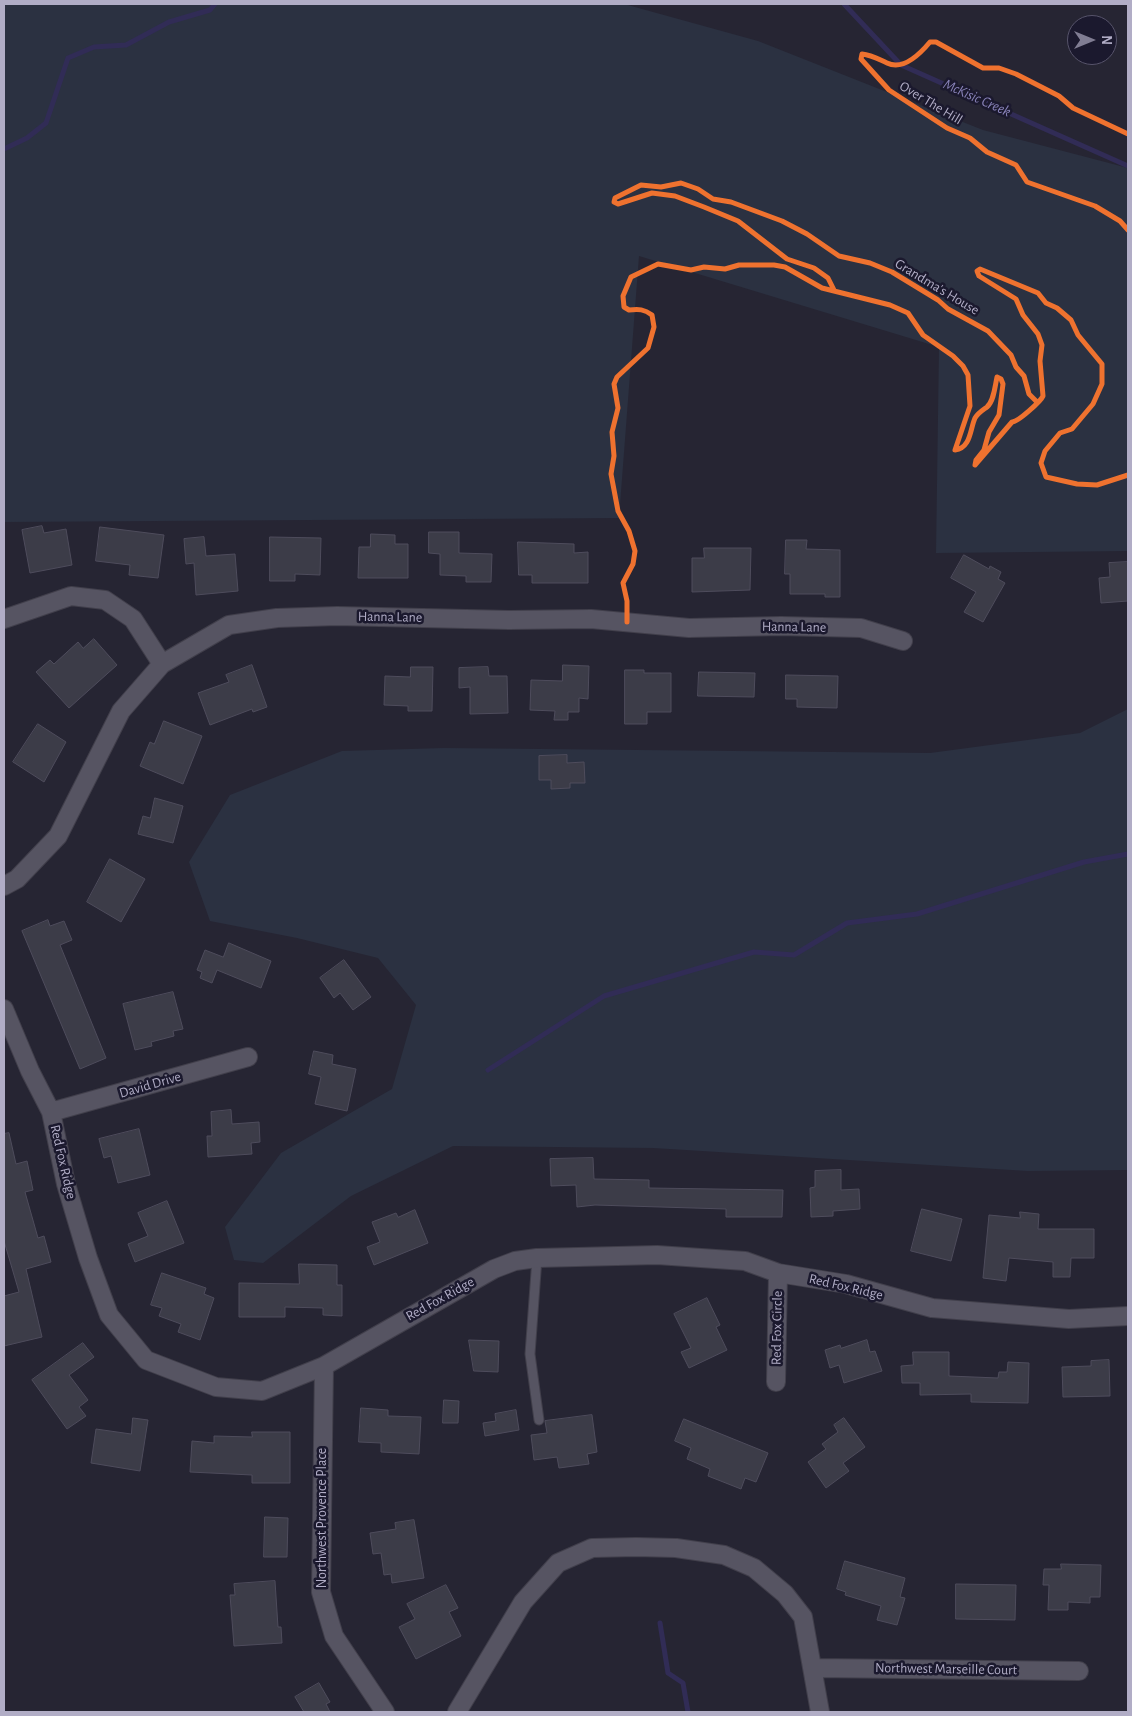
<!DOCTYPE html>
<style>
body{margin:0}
#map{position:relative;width:1132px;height:1716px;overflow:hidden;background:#262533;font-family:"Alegreya Sans",sans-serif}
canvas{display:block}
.frame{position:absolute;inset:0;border:5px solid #b1adc6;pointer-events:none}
.north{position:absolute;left:1067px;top:15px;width:50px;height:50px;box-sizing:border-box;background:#1b192e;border:1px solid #57546b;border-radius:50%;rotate:90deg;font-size:14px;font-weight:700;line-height:20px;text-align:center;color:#b1adc6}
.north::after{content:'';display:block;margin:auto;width:18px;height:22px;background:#807d93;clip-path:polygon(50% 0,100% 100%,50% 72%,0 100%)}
</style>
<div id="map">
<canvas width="1132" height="1716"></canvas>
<div class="frame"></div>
<div class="north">N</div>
</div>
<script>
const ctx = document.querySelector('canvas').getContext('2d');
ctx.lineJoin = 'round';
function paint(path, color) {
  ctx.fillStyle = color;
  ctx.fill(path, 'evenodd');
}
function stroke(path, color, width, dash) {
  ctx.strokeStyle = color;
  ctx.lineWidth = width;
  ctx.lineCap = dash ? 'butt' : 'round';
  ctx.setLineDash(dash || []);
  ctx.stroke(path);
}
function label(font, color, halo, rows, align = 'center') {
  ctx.font = font + ' "Alegreya Sans",sans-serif';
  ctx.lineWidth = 5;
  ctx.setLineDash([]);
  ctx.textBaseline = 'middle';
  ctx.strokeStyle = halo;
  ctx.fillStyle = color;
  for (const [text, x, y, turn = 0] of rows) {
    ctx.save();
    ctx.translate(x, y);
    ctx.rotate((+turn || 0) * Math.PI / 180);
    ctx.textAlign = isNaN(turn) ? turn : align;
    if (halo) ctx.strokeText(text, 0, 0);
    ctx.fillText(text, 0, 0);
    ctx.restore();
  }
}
const green = new Path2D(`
 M4,4H624L758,41L983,130L1128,168V551L936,553L939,347L639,256L619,518L4,522Z
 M1128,709V1170L1028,1171L653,1148L453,1146L351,1196L263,1263L234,1260L225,1227L281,1153L392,1089L416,1005L378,958L297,938L210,921L189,862L230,795L342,751L444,748L930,753L1080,733Z`);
const stream = new Path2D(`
 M844,4L901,65L1128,166
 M4,149L27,138L46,123L68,58L94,47L126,45L169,22L210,10L215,4
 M488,1070L604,996L754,952L794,955L847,923L917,914L1084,862L1128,854
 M660,1623L668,1673L683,1683L688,1712`);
const building = new Path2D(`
 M42,526L44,533L66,529L72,565L30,573L22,530Z
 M100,527L164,535L158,578L129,575L130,565L96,561Z
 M429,532H459V553L492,554L491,582H466V576L440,575V554L429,553Z
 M371,534L395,535V544H408V578H358L359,547H370Z
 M204,537L206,556L235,554L238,591L196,595L194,563L186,564L184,539Z
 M270,537L321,538L320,575L295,574V581H270Z
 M786,540H807L806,549L840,550V597H825V594H790V574H785Z
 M518,542L574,544V553L588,552V583H532V575H519Z
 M704,548H751L750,590L692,592V558H704Z
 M964,555L989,569L990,566L1001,572L998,579L1005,583L983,622L964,612L976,592L951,578Z
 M1128,562V601L1101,603L1099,578L1110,577L1109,563Z
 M94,639L117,665L69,708L36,672L50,660L54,664L78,642L83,648Z
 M252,665L267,707L253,712L252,709L210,725L198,693L229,682L226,675Z
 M563,665L589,666L588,699L579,698V712H568V720H554L555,711L530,710L531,680L562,681Z
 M411,667H433L432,711H408V706L384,705L385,676L410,677Z
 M488,667L489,676H507L508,713L470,714V687L459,688V668Z
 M625,670H644V673H671V712H647V724H625Z
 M699,672L755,673L754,697L698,696Z
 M786,675L838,676L837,708L797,707V699H786Z
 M164,721L202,736L183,784L140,766L150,742L154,744Z
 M38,724L66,742L44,782L13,762Z
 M567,755V763L584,762L585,783H570V788L551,789V780H539V756Z
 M155,798L183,806L173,843L138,834L143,816L150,818Z
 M110,859L145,879L121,922L87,902Z
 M48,920L50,926L64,921L72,940L60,945L106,1058L80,1069L22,931Z
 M229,943L271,961L261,988L217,970L212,983L200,978L202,972L197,970L205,950L223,957Z
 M344,960L371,997L353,1010L340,993L334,998L320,978Z
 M173,992L183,1029L173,1031L174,1036L151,1042L152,1046L135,1050L123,1004Z
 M314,1051L333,1055L332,1064L356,1069L347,1111L315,1104L321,1077L309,1074Z
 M231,1110L232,1124L259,1122L260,1142L251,1143L252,1154L208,1157L207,1136H212L211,1112Z
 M139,1129L150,1175L118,1183L111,1156L104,1158L99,1139Z
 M9,1133L16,1164L27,1161L33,1190L25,1192L38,1238L44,1236L51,1262L26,1269L42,1337L4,1346V1296L19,1292L4,1241V1134Z
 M593,1158L594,1179L649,1180V1188L783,1190L782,1217H726V1209L595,1205L577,1207L576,1185L551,1186L550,1159Z
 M841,1170V1190L859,1189L860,1209L833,1211V1216L811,1217L810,1188L815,1187V1171Z
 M167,1201L184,1243L135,1262L128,1244L148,1236L138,1213Z
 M922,1209L962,1219L951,1261L911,1251Z
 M415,1210L428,1243L374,1265L367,1247L380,1242L372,1222L396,1213L398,1217Z
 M1020,1212L1039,1214L1038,1229H1094V1258H1071L1070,1277H1053V1262L1009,1258L1006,1281L983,1278L989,1215L1020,1218Z
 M299,1264L337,1265V1285H342V1316L323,1315V1308L285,1307V1317H239V1283L299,1284Z
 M162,1273L206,1288L204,1294L214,1298L200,1340L178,1332L181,1324L159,1316L162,1308L151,1305Z
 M707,1298L720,1325L716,1327L727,1350L689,1368L681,1352L691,1348L674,1314Z
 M469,1340L499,1341L498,1372L474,1371Z
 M867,1340L870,1352L875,1351L882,1371L844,1383L839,1365L830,1368L825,1350L840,1345L841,1348Z
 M83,1343L94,1357L69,1375L88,1400L79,1407L86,1416L67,1429L32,1380Z
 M913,1352H949V1376L998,1378L999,1372H1007L1008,1362L1029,1363L1028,1403L971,1402V1394L920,1395V1383H902L901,1366L913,1365Z
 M1109,1360L1110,1396L1063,1397L1062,1367L1091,1366V1361Z
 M444,1400L459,1401L458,1423H443Z
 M361,1408L388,1410V1416L421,1417L419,1454L381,1452V1443L359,1442Z
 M516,1410L519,1430L485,1436L483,1423L496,1421L495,1414Z
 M592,1415L597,1452L587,1454L589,1464L559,1468L557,1457L534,1460L531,1435L547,1433L545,1421Z
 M133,1418L148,1420L140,1471L91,1463L96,1429L131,1434Z
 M844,1418L865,1447L843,1463L849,1471L826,1488L808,1462L826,1449L822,1444L838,1432L834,1425Z
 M684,1419L768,1453L756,1482L745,1478L741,1489L708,1476L710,1469L687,1459L691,1448L675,1441Z
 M252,1432H290V1483H252V1475L190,1472L192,1441L214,1443V1436L252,1437Z
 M265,1517L288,1518L287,1557H264Z
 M414,1520L424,1578L392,1583L391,1574L384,1575L381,1553L373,1554L370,1533L396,1529L395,1523Z
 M845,1561L905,1578L900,1597L905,1598L897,1625L877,1620L881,1606L845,1595L846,1592L837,1589Z
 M1061,1564L1101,1565L1100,1597H1090V1603L1068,1602V1610H1048L1049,1585H1043L1044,1569H1061Z
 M275,1581L278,1627H281L282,1643L234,1646L230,1595H235L234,1584Z
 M956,1584L1016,1585L1015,1620L956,1619Z
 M446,1585L458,1608L449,1612L461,1636L416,1659L399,1627L415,1619L407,1604Z
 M319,1683L330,1702L326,1704L330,1712H304L295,1697Z`);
const lane = new Path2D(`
 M537,1258L530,1354L539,1420`);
const street = new Path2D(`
 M4,619L71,596L105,600L133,619L162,664
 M4,886L17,879L58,836L121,711L162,664L229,625L277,618L337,616L509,620L591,619L689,628L781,626L861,628L903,641
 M4,1009L30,1071L51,1112L66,1184L88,1258L109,1315L146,1360L216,1387L262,1391L324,1366L494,1269L515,1261L537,1258L657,1255L745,1261L778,1273L846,1284L932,1308L1069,1319L1128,1316
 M51,1112L248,1057
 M324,1366L321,1592L334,1636L385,1712
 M776,1382L778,1273
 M814,1668L1079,1671
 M457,1712L523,1602L558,1563L592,1548L636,1547L676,1548L724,1555L754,1568L785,1594L803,1617L820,1712`);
const cycleway = new Path2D(`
 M1128,134L1073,108L1059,96L1016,74L999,68H983L936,42H930C920,54 903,71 887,63C878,59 872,55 862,54L861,59L889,90L947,128L970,138L987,152L1016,165L1027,182L1095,206L1120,221L1128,230
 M834,290L828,278L814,268L787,259L738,221L704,207L675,196L652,193L618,204L614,202L615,198L641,185L661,187L681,183L698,189L713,199L731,202L782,221L807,234L839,256L870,263L892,272L938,300L948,309L988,331L1011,355L1016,367L1024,376L1029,394L1037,402
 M627,622V601L623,583L633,564L635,551L629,531L618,511L611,474L614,456L612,432L618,408L614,384L617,377L648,348L654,327L652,315C644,309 639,309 629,310L624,307L623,296L631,277L658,264L691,270L704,267L725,269L739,265H774L785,267L822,288L890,305L908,313L923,335L953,356L963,366L968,375L970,406L955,450C971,448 970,429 975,418C978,413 983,410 987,407C994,401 995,386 997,377L1001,379L1003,384L999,415L989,432L984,450L976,460L975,465L1012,422C1018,422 1041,401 1043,396L1040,361L1042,345L1038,334L1023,315L1016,299L979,276L977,271L980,269L1038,293L1046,303L1057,308L1071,320L1078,335L1102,364V384L1093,404L1072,429L1060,433L1045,451L1041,463L1046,477L1077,484L1097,485L1128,475`);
const streetNames = [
 ["Over The Hill",931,103,31],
 ["Grandma's House",937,287,31],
 ["Hanna Lane",390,617,1],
 ["Hanna Lane",794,627,1],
 ["David Drive",150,1085,-16],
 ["Red Fox Ridge",63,1162,77],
 ["Red Fox Ridge",846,1287,13],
 ["Red Fox Ridge",440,1299,-29],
 ["Red Fox Circle",777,1328,-89],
 ["Northwest Provence Place",322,1518,-90],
 ["Northwest Marseille Court",946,1669,1]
];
const waterNames = [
 ["McKisic Creek",977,98,24]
];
paint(green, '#2b3141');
stroke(stream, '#312c56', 5);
paint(building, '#3c3c48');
stroke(building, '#4e4c5c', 1);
stroke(lane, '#413f4b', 11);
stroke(street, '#413f4b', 20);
stroke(lane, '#565462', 9);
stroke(street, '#565462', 18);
stroke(cycleway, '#ef722f', 5);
label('14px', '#b1adc6', '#1b192e', streetNames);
label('italic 15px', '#8983b9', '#1b192e', waterNames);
</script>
